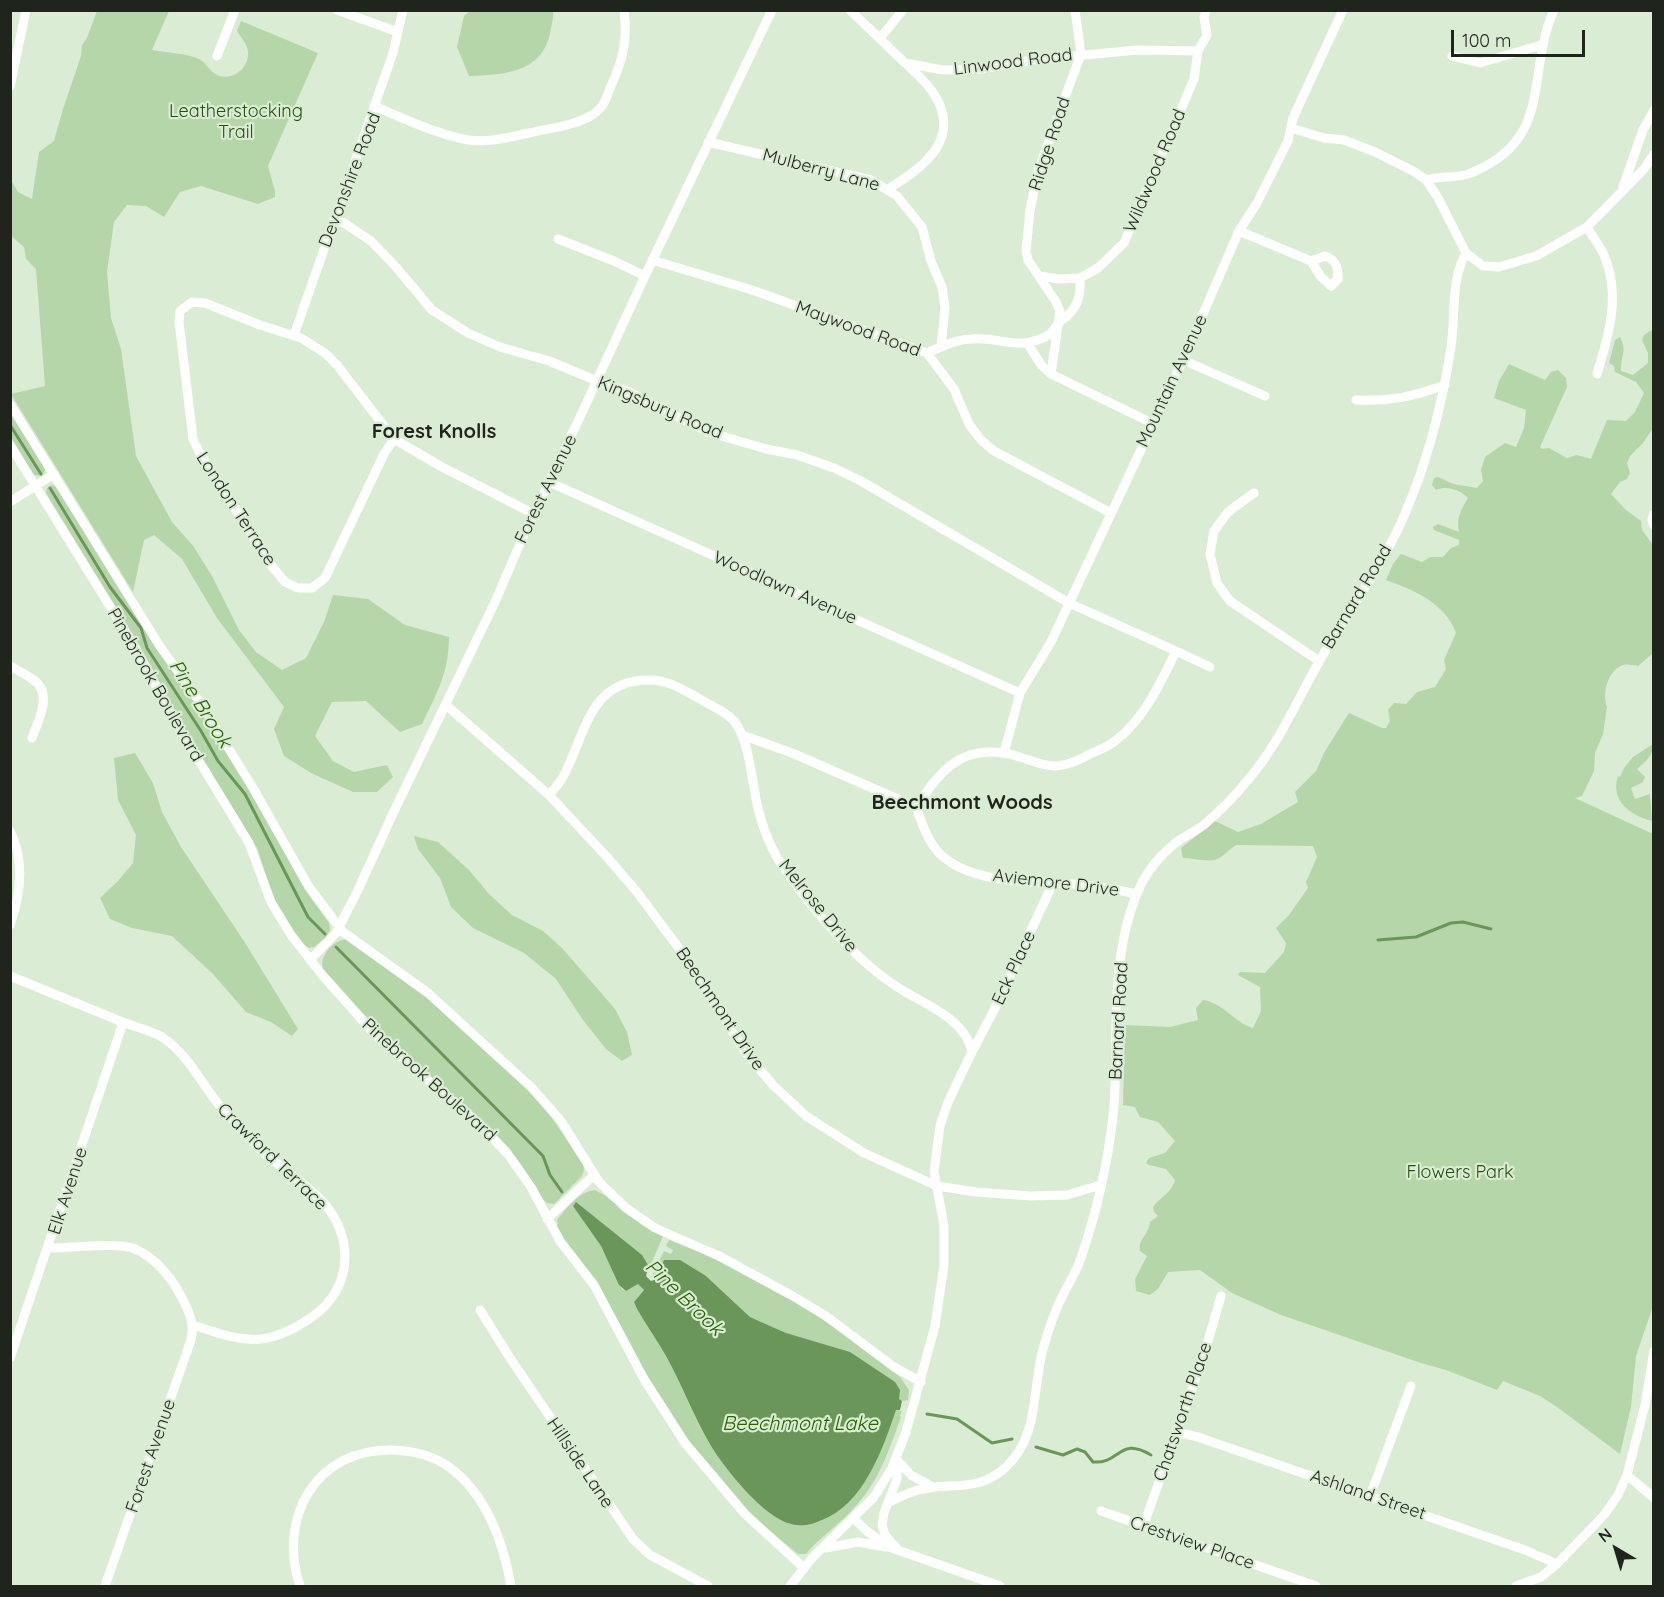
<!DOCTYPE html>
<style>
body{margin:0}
#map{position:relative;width:1664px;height:1597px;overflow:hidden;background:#dbecd4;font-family:Quicksand,sans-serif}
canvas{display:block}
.frame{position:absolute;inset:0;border:12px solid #1f251d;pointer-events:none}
.north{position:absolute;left:1586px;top:1519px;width:60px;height:60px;-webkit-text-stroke:4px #dbecd4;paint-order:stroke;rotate:322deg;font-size:16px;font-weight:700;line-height:24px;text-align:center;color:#1f251d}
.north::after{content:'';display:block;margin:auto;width:21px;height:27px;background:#1f251d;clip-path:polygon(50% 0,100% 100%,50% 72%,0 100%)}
.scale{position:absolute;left:1451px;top:30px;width:134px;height:27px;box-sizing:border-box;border:3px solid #1f251d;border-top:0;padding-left:8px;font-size:18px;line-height:21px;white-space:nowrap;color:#1f251d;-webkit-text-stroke:4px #dbecd4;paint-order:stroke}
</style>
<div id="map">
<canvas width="1664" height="1597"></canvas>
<div class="frame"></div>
<div class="north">N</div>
<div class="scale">100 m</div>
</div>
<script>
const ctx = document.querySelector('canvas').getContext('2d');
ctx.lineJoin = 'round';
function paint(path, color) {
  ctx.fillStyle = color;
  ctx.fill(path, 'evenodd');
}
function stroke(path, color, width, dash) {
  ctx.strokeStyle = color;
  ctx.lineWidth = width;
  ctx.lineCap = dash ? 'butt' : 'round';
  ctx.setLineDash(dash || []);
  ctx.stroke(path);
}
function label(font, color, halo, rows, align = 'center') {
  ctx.font = font + ' Quicksand,sans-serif';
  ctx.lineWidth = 4.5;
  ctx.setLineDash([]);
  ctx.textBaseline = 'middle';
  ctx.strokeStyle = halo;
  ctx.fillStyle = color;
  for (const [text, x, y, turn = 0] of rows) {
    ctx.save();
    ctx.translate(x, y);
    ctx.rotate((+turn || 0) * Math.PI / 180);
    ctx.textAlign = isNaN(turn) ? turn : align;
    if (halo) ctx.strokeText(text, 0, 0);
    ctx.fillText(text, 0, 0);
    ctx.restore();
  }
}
const green = new Path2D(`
 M97,11H169L152,50C167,53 186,53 199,59C206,62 209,71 217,75C232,82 250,68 248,51C247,43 241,38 237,31L241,21L318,53L268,166L275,191V197L258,204L201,186L180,192L164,217L146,206L127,205L114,222L107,272L111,318L121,349L136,456L172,522L194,547L212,576L239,630L256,652L282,670L306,658L324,622L333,595L368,599L405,625L449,637C449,672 437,693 422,724L400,732L366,701L332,702L315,736L333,761L354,772L387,765L393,777L377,792H353L311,773L284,756L274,729L284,707L217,618L182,559L154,535L144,540L133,592L11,394L45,386L36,269L26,259L24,247L11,236V180L18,192L32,199L39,152L54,141L63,109L81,56L82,45L87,38Z
 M470,11H553C554,19 551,26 550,34C541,73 503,75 469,76L457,47L464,16Z
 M1650,331H1653V428L1643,443L1630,456L1627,463L1630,473L1627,479L1620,482L1611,494L1626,510L1641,521L1642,530L1653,545V653L1638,666C1631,665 1625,663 1619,667C1607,674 1602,695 1607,707L1603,734L1595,753L1594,771L1582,796L1575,798L1653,834V1306L1636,1356L1631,1407L1620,1454L1557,1407L1540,1396L1503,1381L1497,1390L1446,1370L1421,1363L1281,1315L1232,1293L1200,1270L1168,1272L1158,1289L1150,1295L1136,1291L1135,1279L1147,1256L1140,1251C1138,1239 1148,1236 1150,1222L1158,1216L1154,1212L1153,1207C1161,1196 1171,1194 1175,1180L1166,1169L1149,1165L1146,1163L1149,1158L1165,1153L1175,1141L1158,1122L1140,1117L1135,1107L1123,1105L1125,1025L1170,1027L1198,1020L1196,1008L1203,1000C1223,1003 1234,1022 1253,1028L1261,1011L1260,987L1238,975L1240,972L1265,973L1284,952L1286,943L1276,928L1289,915L1308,888L1306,882L1317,857L1313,846L1236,845C1230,849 1227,853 1221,857C1214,864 1193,858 1183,858L1181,848L1215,821L1238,832L1261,824L1298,802L1295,792L1316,771L1324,753L1349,713L1382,728H1386L1390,721L1388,710L1394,703L1406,704L1417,692L1435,687L1446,669L1444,660L1456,633C1445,603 1414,590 1386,580L1393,564L1401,554L1422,562L1430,557H1443L1451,548L1459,545V540L1434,530L1433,527L1438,524L1459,532C1456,518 1461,510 1468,498C1461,490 1446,485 1436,490L1432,485L1434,478L1438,477L1453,484L1477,488L1483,481L1481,470L1485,457L1505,443L1516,447L1524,428L1526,410L1494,398L1499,381L1509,364L1545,380L1551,372L1558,370L1566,378L1567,387L1540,447L1542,449L1549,448L1567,458L1577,455L1591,459L1607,420L1626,421L1635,412L1644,393L1636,382L1615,372L1614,366L1609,363L1615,340L1620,337C1628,352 1620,357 1621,371L1633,375L1648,363V353L1642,340L1644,335Z
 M11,410L46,468L42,476L34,475L11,437Z
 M52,485L55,486L215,731L272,828L306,891L329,923L330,930L326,937L314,947L309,948L304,945L277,908L257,848L169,703L139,645L46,493L47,488Z
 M1653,744C1654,755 1645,762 1637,769L1645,777L1643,782L1631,788L1635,799L1650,794L1652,821C1630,815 1610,801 1618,776L1620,777L1624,768L1633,757Z
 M135,753L153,783L162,812L181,847L244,941L298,1029L292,1036L271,1022L246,1012L213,974L172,936L132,928L110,919L100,898L118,881L133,863L136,835L118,800L114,758Z
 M414,836L438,842L469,870L489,894L512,915L543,931L562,948L615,1009L627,1032L632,1055L622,1061L606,1049L583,1020L556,979L524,953L473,928L451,907L440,878L418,849Z
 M346,939L428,996L540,1100L583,1164L584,1170L582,1176L554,1204L547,1203L542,1198C531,1180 520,1161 506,1145C478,1112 441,1087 409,1059C377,1031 351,999 323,969C319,955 333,941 346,939Z
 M595,1190L604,1195L643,1225L663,1236L646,1276L599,1222L576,1203L573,1205L601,1246L622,1289L626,1291L638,1284L644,1290L634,1302L637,1309C646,1325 657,1340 666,1356C682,1385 694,1417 711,1446C725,1469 764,1518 791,1524C803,1527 811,1525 822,1520C863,1505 883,1448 896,1410L902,1411L900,1416L901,1417C889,1450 879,1482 854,1508C839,1525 820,1537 806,1554H798L753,1517L687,1440L555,1227L558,1224L557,1220C568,1207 578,1192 595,1190Z
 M669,1240C754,1272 831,1320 901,1378L909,1390L908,1400L902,1401L786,1333L750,1317L706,1276L664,1260L654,1280L652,1276L664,1251L671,1254L673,1250L666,1246Z`);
const water = new Path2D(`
 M576,1202L642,1255L648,1265L646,1276L651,1281L654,1280L664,1260H680L706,1276L750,1317L786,1333L850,1352L895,1382L900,1390L899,1399L902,1401L900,1410H896C883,1449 863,1505 822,1520C811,1525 803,1527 791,1524C764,1518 725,1469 711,1446C694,1417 682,1385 666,1356C657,1340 646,1325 637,1309L634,1302L644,1290L638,1284L626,1291L619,1285L601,1246L573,1206Z`);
const stream = new Path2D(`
 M10,425L41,474
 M50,488L110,587L141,628L147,648L201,731L218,761L245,794L308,917L325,934
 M1378,940L1416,937L1451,923L1463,922L1491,929
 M336,947L543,1156L550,1175L562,1192
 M927,1414L957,1419L992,1443L1012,1439
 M1036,1447L1063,1455L1077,1449L1085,1452L1093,1462C1121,1464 1118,1436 1151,1455`);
const minor = new Path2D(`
 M337,10L398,32
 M850,10L905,63L943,70L982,69L1032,60L1138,50L1198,51
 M880,38L903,10
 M217,56L235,10
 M1452,56L1480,63L1541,45
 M10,87L26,10
 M374,106C403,118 438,135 469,140C489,143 510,137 529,133C550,128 577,126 595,113C604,107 607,96 611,86C623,59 628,41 624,10
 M1291,128L1324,138L1344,140L1375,152L1413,171L1426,180L1437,196L1466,253L1483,266L1499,267L1536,256L1587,227L1644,169L1654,154
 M708,142L871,180L897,196L922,227L931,261L942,287L945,308L941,347L927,353
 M1426,180C1440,175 1458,179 1471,173C1555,139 1525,75 1554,10
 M1623,187L1643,130L1654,110
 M888,189C925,167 964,137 932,91C925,81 915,72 906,64
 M334,219L344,223L371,241L396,267L432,310L468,333L500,347L549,361L607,385L625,390L708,432L766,449L797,455L834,468L861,481L1069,603L1176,651C1160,684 1144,719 1115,741C1108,747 1098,750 1090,754C1079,760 1069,765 1056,766C1037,766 1022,755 1003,753C958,746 938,775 916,807C922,823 927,840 939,853C973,887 1042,881 1086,885C1103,887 1120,890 1137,894
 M1587,227C1592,236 1600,246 1604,255C1621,295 1609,335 1597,374
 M1239,231L1311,261
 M558,239L614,261L645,276
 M1325,256C1337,260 1338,268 1338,279L1331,286L1321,277L1311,261Z
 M652,260L752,290L927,353L954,389L969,424L981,440L994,451L1111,513
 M1039,276L1059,279L1080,278
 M294,335L393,53L403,10
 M1027,343L1042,366L1051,374L1152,423
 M941,347C950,343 962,339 972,339C1003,337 1017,352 1049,335C1054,331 1056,325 1061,321C1077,309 1081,299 1080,278L1098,268L1124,243L1194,79L1198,51L1207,35L1204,17L1206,10
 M1183,360L1265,396
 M1051,374L1060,311L1056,302L1028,260L1026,251L1030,210L1039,168L1081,54L1075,10
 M1356,400C1389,402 1415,396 1445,385
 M10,404L159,645L201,704L253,788L309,887L343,932L428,993L532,1088L561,1121L599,1182L626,1208L655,1228L719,1256L791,1295L826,1316L894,1367L921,1382
 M394,439L384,454L325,578L312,588H298L285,582L270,564L198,450L193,439L179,322L180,311L192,302L205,303L260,325L301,338L325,353L337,365L394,439L442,467L534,514
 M10,445L135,647L180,730L249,843L271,902L291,935L323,976L378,1038L475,1120L507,1153L531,1187L560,1241L594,1285L644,1379L685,1443L745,1514L804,1568
 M549,482L1020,693
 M1254,493L1228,512L1214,531L1210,554L1217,583L1230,601L1319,661
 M10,502L54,474
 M1654,514L1652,520L1654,525
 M1176,651L1210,667
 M10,666C19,671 28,675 36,682C52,696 38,721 32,738
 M446,705L549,795L607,857L637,892L684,955L745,1052L773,1085L806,1116L864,1153L937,1186L976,1192L1030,1196L1067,1195L1101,1185
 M742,735L792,753L916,807
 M1004,753L1020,693L1051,642L1183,360L1239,231L1257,203L1288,141L1293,118L1343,10
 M549,795C555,788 561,782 565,773C586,732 590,680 649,680C669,680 683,690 700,699C711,706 725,711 734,721C749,739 752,781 757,804C762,826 772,852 786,871C814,911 857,962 899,988C925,1005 965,1018 972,1052L948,1102L940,1126L934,1171L944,1226V1265L935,1326L906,1432L892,1468L874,1497L813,1557L790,1586
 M10,831C25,861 21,894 10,925
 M310,960L336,933L357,892L396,807L495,602L523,537L580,417L645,276L772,10
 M10,976C47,991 83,1006 120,1021C134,1027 148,1029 162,1037C190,1055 204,1090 226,1113C238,1126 250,1141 264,1153C282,1168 303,1182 320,1199C355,1234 354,1288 312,1317C266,1349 243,1342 193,1325
 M972,1052L994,1010L1053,883
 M547,1219L594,1175
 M48,1248C73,1248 99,1244 123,1246C149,1249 170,1275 181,1296C189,1311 195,1323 191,1340L105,1586
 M480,1310L510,1358L633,1539L650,1555L708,1586
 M10,1358L123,1023
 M1176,1432L1198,1437L1525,1550L1557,1564
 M897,1460L911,1475L933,1487
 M1627,1475L1654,1498
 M1370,1496L1411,1386
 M888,1503C901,1496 913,1490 929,1488C959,1483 978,1491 1005,1468C1039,1437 1032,1393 1042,1353C1047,1334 1053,1315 1062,1297C1068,1284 1077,1271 1081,1258C1092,1226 1101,1191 1107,1158C1111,1134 1115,1110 1115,1085C1117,1022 1112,956 1136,896C1145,873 1161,853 1181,839C1189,834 1198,830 1206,823C1220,811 1235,796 1247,781C1278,746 1296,702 1319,662C1346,613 1382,568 1404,516C1428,461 1442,406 1451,347C1456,316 1450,281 1466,253
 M1101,1511L1316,1586
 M854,1519L868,1532L889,1547L1000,1586
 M1143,1527L1204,1355L1221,1296
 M826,1548L858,1542L886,1547
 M897,1549L885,1535L882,1525L884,1513L897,1479V1462
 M300,1586C277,1518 316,1448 393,1450C413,1451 433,1455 449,1467C486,1493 504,1544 511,1586
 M1516,1586L1541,1577L1557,1564L1604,1515L1618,1495L1627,1475L1645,1405L1654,1351`);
const streetNames = [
 ["Linwood Road",1013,62,-7],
 ["Ridge Road",1050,144,-72],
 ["Mulberry Lane",821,170,15],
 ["Wildwood Road",1155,171,-67],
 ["Devonshire Road",350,180,-69],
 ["Maywood Road",858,329,20],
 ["Mountain Avenue",1172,381,-65],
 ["Kingsbury Road",660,408,23],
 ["Forest Avenue",546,489,-64],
 ["London Terrace",236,509,57],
 ["Woodlawn Avenue",785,588,24],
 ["Barnard Road",1357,597,-59],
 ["Pinebrook Boulevard",155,685,60],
 ["Aviemore Drive",1056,883,7],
 ["Melrose Drive",818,906,51],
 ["Eck Place",1014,968,-65],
 ["Beechmont Drive",720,1009,56],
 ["Barnard Road",1119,1021,-87],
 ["Pinebrook Boulevard",429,1080,42],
 ["Crawford Terrace",272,1157,44],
 ["Elk Avenue",68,1191,-72],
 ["Chatsworth Place",1183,1412,-71],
 ["Forest Avenue",151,1456,-71],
 ["Hillside Lane",580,1463,56],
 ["Ashland Street",1368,1495,19],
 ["Crestview Place",1192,1543,19]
];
const parkNames = [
 ["Leatherstocking",236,112],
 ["Trail",236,133],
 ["Flowers Park",1460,1173]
];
const neighbourhoodNames = [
 ["Forest Knolls",434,432],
 ["Beechmont Woods",962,803]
];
const waterNames = [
 ["Pine Brook",200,704,58],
 ["Pine Brook",684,1298,44],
 ["Beechmont Lake",800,1424]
];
paint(green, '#b5d6a8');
paint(water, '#6a9759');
stroke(stream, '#6a9759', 3);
stroke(minor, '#fff', 9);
label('18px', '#1f251d', '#dbecd4', streetNames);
label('18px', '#234e0c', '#dbecd4', parkNames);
label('bold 20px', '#1f251d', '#dbecd4', neighbourhoodNames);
label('italic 20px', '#296103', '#dbecd4', waterNames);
</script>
